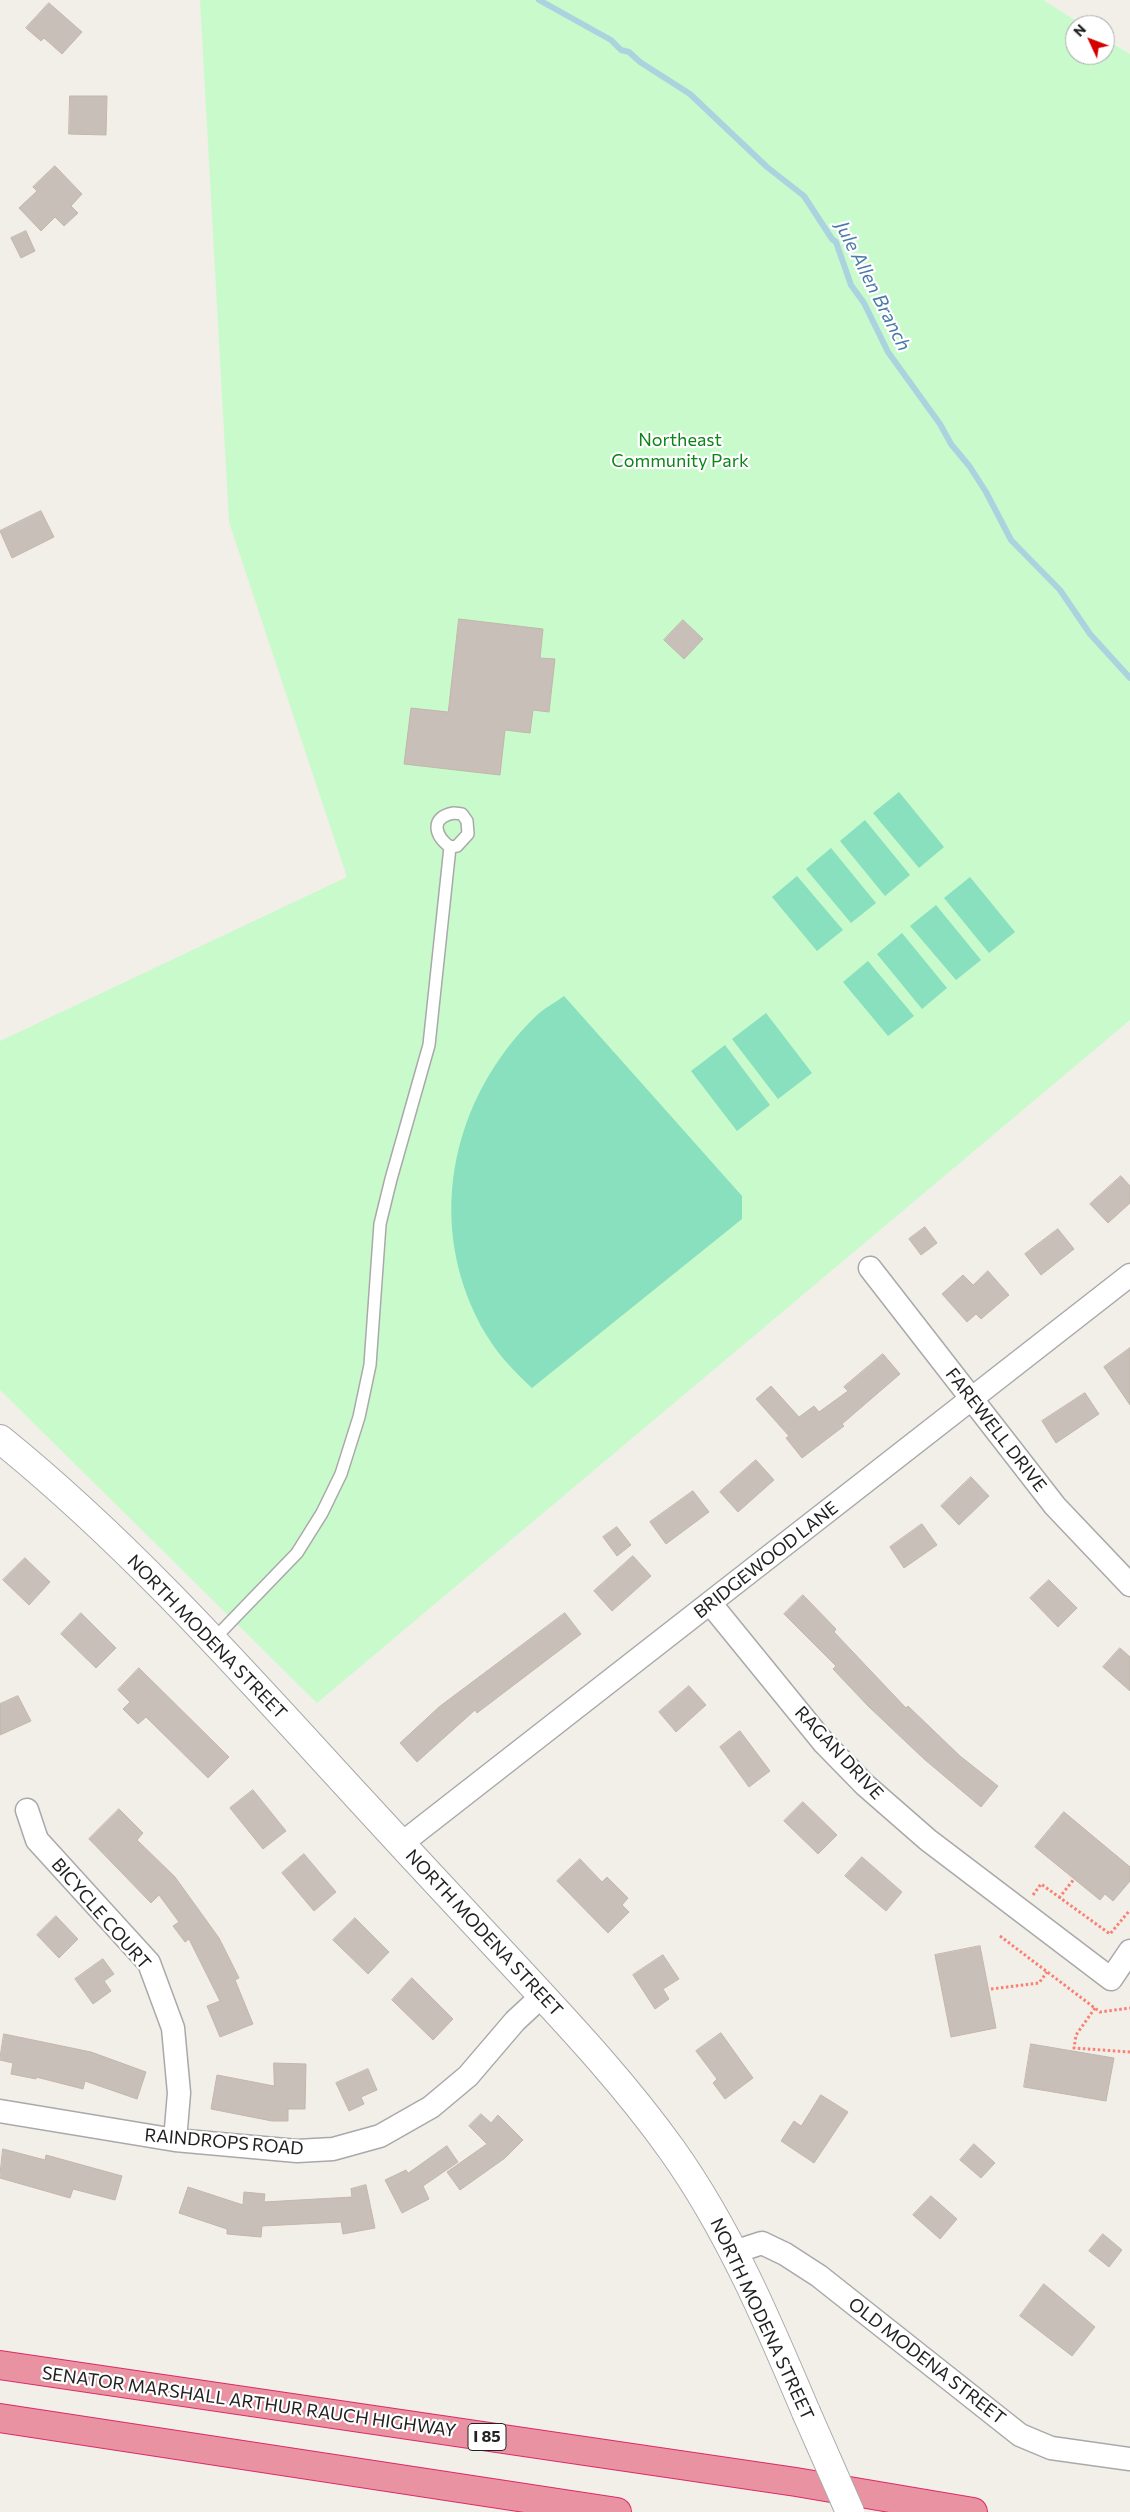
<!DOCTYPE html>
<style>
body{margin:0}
#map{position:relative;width:1130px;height:2512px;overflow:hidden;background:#f2efe9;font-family:Commissioner,sans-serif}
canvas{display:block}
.north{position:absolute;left:1065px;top:15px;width:50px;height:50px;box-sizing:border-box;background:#fff;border:1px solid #a7a7a7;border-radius:50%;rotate:313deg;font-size:14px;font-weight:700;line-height:20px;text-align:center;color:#222}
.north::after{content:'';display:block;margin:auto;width:18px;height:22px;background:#d40000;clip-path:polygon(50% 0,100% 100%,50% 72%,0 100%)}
</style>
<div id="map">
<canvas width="1130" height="2512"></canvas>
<div class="north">N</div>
</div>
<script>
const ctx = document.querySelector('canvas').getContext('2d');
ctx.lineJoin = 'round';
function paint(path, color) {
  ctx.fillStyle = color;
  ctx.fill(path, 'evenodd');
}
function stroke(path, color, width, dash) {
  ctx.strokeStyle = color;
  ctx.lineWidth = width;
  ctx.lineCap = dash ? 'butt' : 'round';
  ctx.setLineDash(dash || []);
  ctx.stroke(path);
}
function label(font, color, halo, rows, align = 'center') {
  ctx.font = font + ' Commissioner,sans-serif';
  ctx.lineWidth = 4.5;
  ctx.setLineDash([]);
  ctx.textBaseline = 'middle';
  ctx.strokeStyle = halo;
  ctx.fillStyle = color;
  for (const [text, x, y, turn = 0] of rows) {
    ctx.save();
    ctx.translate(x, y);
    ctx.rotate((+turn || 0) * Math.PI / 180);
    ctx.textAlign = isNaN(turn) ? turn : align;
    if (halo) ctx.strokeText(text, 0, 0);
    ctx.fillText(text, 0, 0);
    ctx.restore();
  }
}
const park = new Path2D(`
 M200,0H1043L1083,25H1075V55H1105V39L1130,54V1020L317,1703L0,1390V1041L347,877L229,522Z`);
const pitch = new Path2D(`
 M899,792L944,847L919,868L873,813Z
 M865,820L910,875L885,896L840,841Z
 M831,848L876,903L851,923L806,869Z
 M797,876L843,930L817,951L772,897Z
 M970,877L1015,932L989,953L944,898Z
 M936,905L981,960L956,980L910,926Z
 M902,933L947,988L922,1009L877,954Z
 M868,961L914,1016L888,1036L843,982Z
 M564,996L742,1196V1219L532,1388C515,1372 499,1356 487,1336C423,1230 449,1100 536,1016C544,1008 555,1003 564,996Z
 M766,1013L812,1073L778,1099L732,1039Z
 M725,1045L770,1105L737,1131L691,1071Z`);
const stream = new Path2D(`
 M539,0L611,40L621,50L629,52L640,62L690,94L767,167L804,196L832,239L836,242L851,285L864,303L888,352L940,424L951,444L970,467L986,492L1011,540L1060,590L1090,634L1130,678`);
const building = new Path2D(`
 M49,3L82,32L62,54L44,38L41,41L26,28Z
 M70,96H107L106,135L69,134Z
 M55,166L82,194L71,206L78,213L64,226L55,217L41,231L19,208L37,191L33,187Z
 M26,231L35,251L21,258L11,238Z
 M41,511L54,537L12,558L0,531Z
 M459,619L543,629L540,658L555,659L549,712L533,710L530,733L505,730L500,775L404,764L411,708L448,712Z
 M683,620L703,639L684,659L664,640Z
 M1121,1176L1130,1186V1203L1108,1223L1090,1204Z
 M925,1227L937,1243L921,1255L909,1239Z
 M1058,1229L1074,1249L1041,1275L1025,1254Z
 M988,1271L1009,1295L981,1319L976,1314L967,1322L942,1294L963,1275L973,1285Z
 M1130,1348V1405L1104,1367Z
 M883,1354L900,1374L842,1424L844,1426L802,1458L786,1438L789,1436L756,1399L771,1386L799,1417L814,1406L819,1412L848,1391L844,1387Z
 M1085,1393L1099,1414L1056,1443L1042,1421Z
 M756,1460L774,1480L738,1512L720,1492Z
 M971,1477L989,1496L959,1525L941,1506Z
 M693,1491L709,1512L666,1544L650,1522Z
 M922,1524L937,1545L904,1568L890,1547Z
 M617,1527L631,1545L617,1556L603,1537Z
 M633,1556L651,1576L612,1611L594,1591Z
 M25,1558L50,1582L29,1605L3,1580Z
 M1049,1580L1077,1608L1058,1627L1030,1598Z
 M803,1595L836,1629L834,1632L906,1708L908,1706L960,1756L998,1786L981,1807L924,1759L868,1706L833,1669L836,1666L784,1614Z
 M81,1613L116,1648L96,1668L61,1634Z
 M565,1613L581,1634L477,1713L475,1710L417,1762L400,1743L439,1707Z
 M1120,1648L1130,1657V1691L1103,1667Z
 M139,1668L229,1757L208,1778L146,1717L138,1724L123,1709L130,1702L118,1690Z
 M689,1686L706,1705L676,1732L659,1712Z
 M18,1696L31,1721L0,1735V1704Z
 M740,1731L770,1771L749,1787L720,1747Z
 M253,1790L286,1831L263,1849L230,1808Z
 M803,1802L837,1835L818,1854L784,1821Z
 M119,1809L143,1833L137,1840L175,1877L219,1938L239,1978L235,1980L253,2024L220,2037L207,2006L220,2001L189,1939L185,1942L173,1926L179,1922L159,1895L151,1903L89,1839Z
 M1064,1812L1130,1867V1881L1113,1901L1105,1894L1100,1900L1035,1847Z
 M304,1854L336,1892L314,1911L282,1873Z
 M862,1857L902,1892L886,1911L845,1876Z
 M580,1859L602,1882L607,1877L628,1898L622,1905L629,1912L608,1933L557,1881Z
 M56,1916L78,1939L59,1958L37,1935Z
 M355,1918L389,1952L368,1974L333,1940Z
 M980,1946L996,2028L951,2037L935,1955Z
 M663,1955L679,1979L663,1989L669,1999L655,2009L633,1975Z
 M103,1959L114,1974L104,1981L111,1991L93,2004L75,1979Z
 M412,1978L453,2019L433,2040L392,2000Z
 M721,2033L753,2078L725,2099L713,2083L717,2079L696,2051Z
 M4,2034L91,2052L146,2072L137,2099L85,2081L83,2089L36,2077V2079L11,2074L13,2063L0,2060Z
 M1031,2044L1114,2058L1106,2101L1024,2087Z
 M274,2063L306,2064L305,2109H288V2121H272L211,2109L217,2075L274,2086Z
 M368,2069L377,2090L361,2097L364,2104L349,2111L336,2083Z
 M821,2095L848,2112L814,2163L781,2141L794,2121L801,2126Z
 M481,2114L491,2123L498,2115L523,2140L505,2158L460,2190L447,2172L487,2144L469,2126Z
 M974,2144L995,2163L981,2178L960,2160Z
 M447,2146L458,2162L423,2186L429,2199L402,2213L385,2180L406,2170L408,2173Z
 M3,2149L45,2160L46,2155L122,2176L115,2200L73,2189L70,2198L0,2178Z
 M366,2185L375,2228L343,2234L341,2222L262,2226L261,2237L227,2234V2229L179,2213L188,2187L243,2205L244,2192L265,2194L264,2202L352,2197L351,2189Z
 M931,2196L957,2219L940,2239L913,2215Z
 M1103,2234L1122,2250L1109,2267L1089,2251Z
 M1044,2284L1095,2327L1072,2356L1020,2316Z`);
const path = new Path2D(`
 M1033,1895L1041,1884L1110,1934L1130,1910
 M1059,1898L1074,1879
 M1000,1936L1100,2012L1130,2008
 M991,1989L1039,1983L1047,1972
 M1095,2008L1076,2035L1074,2048L1130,2052`);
const service = new Path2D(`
 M454,813L462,814L467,821L468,834L457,846L450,847C434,835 430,817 454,813Z
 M213,1640L297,1553L322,1513L341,1474L359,1417L370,1365L380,1224L391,1179L429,1045L450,847`);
const minor = new Path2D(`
 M870,1268L1055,1506L1130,1585
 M710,1603L824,1743L865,1785L928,1840L1111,1979L1130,1951
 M27,1810L37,1840L149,1963L173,2028L179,2093L175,2140
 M401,1844L1130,1275
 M0,2111L175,2140L297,2151L333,2149L380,2136L431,2107L468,2076L515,2021L543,1995
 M734,2252L762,2243L785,2254L819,2276L1020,2435L1051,2448L1130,2459`);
const tertiary = new Path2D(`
 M0,1439C131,1545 243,1672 357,1796C412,1856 467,1915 523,1975C575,2031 627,2087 672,2150C729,2230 768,2322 806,2412`);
const motorway = new Path2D(`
 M0,2365L796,2482L973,2512
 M0,2418L617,2512`);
const tertiaryBridge = new Path2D(`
 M806,2412L850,2512`);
const shields = [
 [487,2437,38]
];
const shieldNames = [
 ["I 85",487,2437]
];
const parkNames = [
 ["Northeast",680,440],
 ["Community Park",680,461]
];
const streetNames = [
 ["FAREWELL DRIVE",996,1430,52],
 ["BRIDGEWOOD LANE",766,1560,-38],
 ["NORTH MODENA STREET",207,1637,46],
 ["RAGAN DRIVE",839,1753,47],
 ["BICYCLE COURT",101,1914,49],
 ["NORTH MODENA STREET",484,1933,47],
 ["RAINDROPS ROAD",224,2142,5],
 ["NORTH MODENA STREET",762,2319,65],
 ["OLD MODENA STREET",927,2361,38],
 ["SENATOR MARSHALL ARTHUR RAUCH HIGHWAY",249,2402,8]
];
const waterNames = [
 ["Jule Allen Branch",873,286,63]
];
paint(park, '#c8facc');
paint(pitch, '#88e0be');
stroke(stream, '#aad3df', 6);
paint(building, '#c7bfb8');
stroke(building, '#c4b6ab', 1);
stroke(service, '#a9a9a9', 14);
stroke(minor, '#a9a9a9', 25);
stroke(tertiary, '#a9a9a9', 30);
stroke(motorway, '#dc2a67', 30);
stroke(path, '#fa8072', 3, [2.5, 2.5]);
stroke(service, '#fff', 11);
stroke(minor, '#fff', 22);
stroke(tertiary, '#fff', 28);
stroke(motorway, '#e892a2', 28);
stroke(tertiaryBridge, '#a9a9a9', 30, []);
stroke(tertiaryBridge, '#fff', 28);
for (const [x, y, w] of shields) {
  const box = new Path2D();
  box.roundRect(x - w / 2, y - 13.5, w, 27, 4);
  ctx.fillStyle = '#fff';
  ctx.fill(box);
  stroke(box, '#222', 1);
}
label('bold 16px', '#222', null, shieldNames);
label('18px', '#0c8416', '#fff', parkNames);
label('18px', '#222', '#fff', streetNames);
label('italic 19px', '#4a7aab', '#fff', waterNames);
</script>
